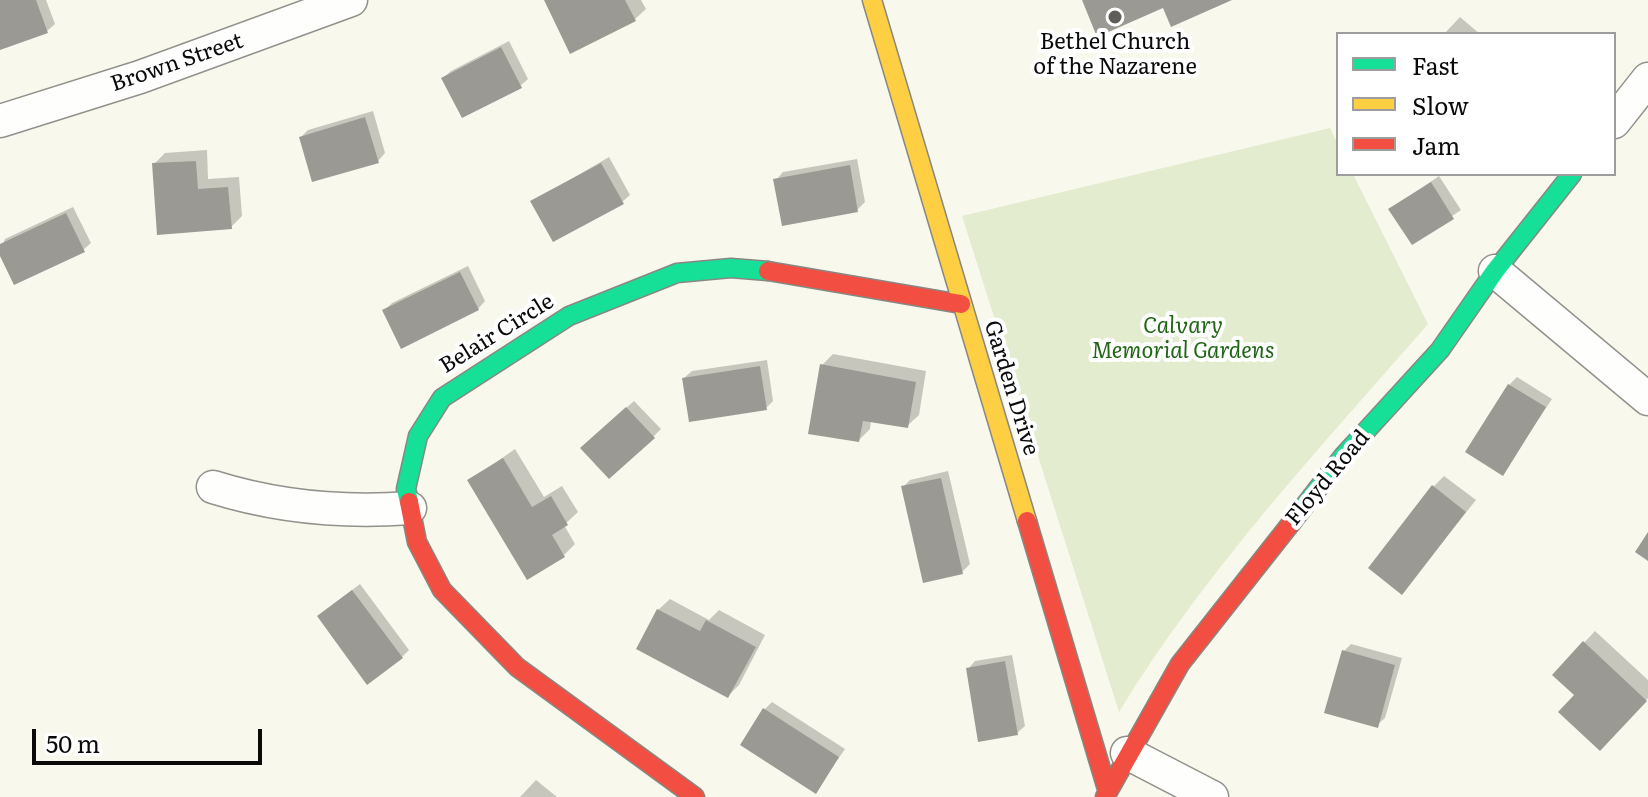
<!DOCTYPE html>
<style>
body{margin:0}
#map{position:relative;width:1648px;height:797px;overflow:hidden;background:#f9f8ed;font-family:Literata,serif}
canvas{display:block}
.legend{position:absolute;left:1336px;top:32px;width:280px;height:144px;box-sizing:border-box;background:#fff;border:2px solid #9d9d9d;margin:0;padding:10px 14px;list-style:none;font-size:24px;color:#0a0a0a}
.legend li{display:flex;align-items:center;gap:16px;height:40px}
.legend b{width:40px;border:2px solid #9d9d9d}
.scale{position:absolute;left:32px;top:729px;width:230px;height:36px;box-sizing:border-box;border:4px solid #0a0a0a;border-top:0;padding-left:10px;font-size:24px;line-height:28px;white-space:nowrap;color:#0a0a0a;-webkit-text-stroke:6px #fff;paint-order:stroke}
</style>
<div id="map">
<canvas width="1648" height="797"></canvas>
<ul class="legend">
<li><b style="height:10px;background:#16e098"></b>Fast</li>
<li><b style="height:10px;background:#ffcf43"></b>Slow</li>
<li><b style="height:10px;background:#f24e42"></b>Jam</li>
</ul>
<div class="scale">50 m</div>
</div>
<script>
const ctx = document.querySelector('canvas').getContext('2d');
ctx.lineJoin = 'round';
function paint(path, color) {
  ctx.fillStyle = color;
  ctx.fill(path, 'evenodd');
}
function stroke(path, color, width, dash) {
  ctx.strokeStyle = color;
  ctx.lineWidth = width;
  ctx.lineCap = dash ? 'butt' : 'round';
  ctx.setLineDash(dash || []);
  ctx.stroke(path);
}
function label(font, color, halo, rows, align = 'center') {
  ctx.font = font + ' Literata,serif';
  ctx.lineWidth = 8;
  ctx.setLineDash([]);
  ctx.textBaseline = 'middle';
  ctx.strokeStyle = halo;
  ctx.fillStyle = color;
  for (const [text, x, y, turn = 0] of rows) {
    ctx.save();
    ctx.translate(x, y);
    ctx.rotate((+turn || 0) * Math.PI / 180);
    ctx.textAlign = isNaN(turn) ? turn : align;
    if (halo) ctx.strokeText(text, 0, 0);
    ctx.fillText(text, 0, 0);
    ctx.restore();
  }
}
const cemetery = new Path2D(`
 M1330,128L1338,144V174H1353L1428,324C1319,449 1205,571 1119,712L962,216Z`);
const shadow = new Path2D(`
 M0,0H46L55,24L47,31L0,48Z
 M546,0H641L646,9L634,20Z
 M1460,17L1480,34H1444Z
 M509,41L528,79L520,86L443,78L451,71Z
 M373,111L385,153L378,161L301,137L308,130Z
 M207,150L208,179L239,177L242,216L231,227L154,164L165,153Z
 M609,157L630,195L622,202H532Z
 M857,159L865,202L857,210L776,180L783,172Z
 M1439,176L1461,210L1412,243L1391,209Z
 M73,207L91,243L83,250L0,251L5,239Z
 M468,266L485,301L478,309L384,311L392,303Z
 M833,354L926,371L919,415L907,426L871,420L870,429L859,440L822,365Z
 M767,360L773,401L766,408L684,378L692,371Z
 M1517,377L1552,399L1503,473L1509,385Z
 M634,401L661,429L653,437L590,440Z
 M515,449L544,497L562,486L578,512L564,525L575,544L564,555L469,481Z
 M948,471L970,564L962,572L903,487L910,480Z
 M1444,476L1476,500L1402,592L1433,487Z
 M360,584L409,650L402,657L327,609Z
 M670,599L709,620L719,610L765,635L739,685L728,696L658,610Z
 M1595,631L1648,680V698L1600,748L1577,695L1555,674Z
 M1351,644L1402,658L1385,718L1377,725L1344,651Z
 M1012,655L1025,726L1017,733L968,669L975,661Z
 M772,702L845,749L816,791L764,710Z
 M536,780L557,797H520Z`);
const building = new Path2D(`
 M0,0H36L48,33L0,50Z
 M544,0H625L636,21L570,54Z
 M1082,0H1232L1171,27L1163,8L1097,37Z
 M501,47L522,88L462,118L441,78Z
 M365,117L379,163L312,182L299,137Z
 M196,161L198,189L228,187L232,229L157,235L152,163Z
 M601,163L624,204L553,242L530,201Z
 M850,165L858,212L782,226L773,179Z
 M1431,182L1454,219L1412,245L1388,209Z
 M66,213L85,252L14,285L0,256V244Z
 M460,272L479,310L401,349L382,310Z
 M820,364L916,382L908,428L863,421L859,442L808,434Z
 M760,366L767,410L689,422L682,378Z
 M1508,384L1546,407L1503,476L1465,452Z
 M626,407L655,438L609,479L580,448Z
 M503,458L532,507L551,496L568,525L552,535L565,557L527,580L467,480Z
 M941,478L963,574L923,583L901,486Z
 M1432,485L1466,512L1402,595L1368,568Z
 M1648,532V561L1635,552Z
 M352,590L403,658L367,685L317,616Z
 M657,609L700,631L706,620L756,647L728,698L636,649Z
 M1583,641L1647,701L1600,751L1558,712L1574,695L1552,675Z
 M1342,650L1395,665L1378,728L1324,713Z
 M1005,661L1018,735L978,742L966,668Z
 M763,708L839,757L816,794L740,745Z`);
const street = new Path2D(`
 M0,121L140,77L351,0
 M1614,122L1648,79
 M1495,271L1648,399
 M213,487C277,507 343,513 410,508
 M1127,753L1212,797`);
const fast = new Path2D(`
 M409,502L406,489L418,436L442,398L569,316L677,273L731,268L768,271
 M1292,522L1344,455L1440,350L1495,271L1572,174`);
const slow = new Path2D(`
 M872,0L1027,521`);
const jam = new Path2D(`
 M768,271L961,304
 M409,502L417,542L442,590L517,667L695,797
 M1027,521L1107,789
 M1105,797L1180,664L1292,522`);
const markers = [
 [1115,17,8,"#5e5d59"]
];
const poiNames = [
 ["Bethel Church",1115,43],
 ["of the Nazarene",1115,68]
];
const streetNames = [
 ["Brown Street",177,63,-19],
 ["Belair Circle",497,334,-32],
 ["Garden Drive",1011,388,73],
 ["Floyd Road",1328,478,-50]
];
const parkNames = [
 ["Calvary",1183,327],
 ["Memorial Gardens",1183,352]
];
paint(cemetery, '#e3eccf');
paint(shadow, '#0003');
paint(building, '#9b9993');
stroke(street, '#92918c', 35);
stroke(fast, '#888883', 21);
stroke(slow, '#888883', 21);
stroke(jam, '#888883', 21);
stroke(street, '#fefefc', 32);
stroke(fast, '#16e098', 18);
stroke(slow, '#ffcf43', 18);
stroke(jam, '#f24e42', 18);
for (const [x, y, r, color] of markers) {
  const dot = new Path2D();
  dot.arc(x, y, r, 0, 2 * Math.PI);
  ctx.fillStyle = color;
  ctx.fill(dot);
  stroke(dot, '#fff', 3);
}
label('22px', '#0a0a0a', '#fff', poiNames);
label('22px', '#0a0a0a', '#fff', streetNames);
label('italic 22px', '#216616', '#fff', parkNames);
</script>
